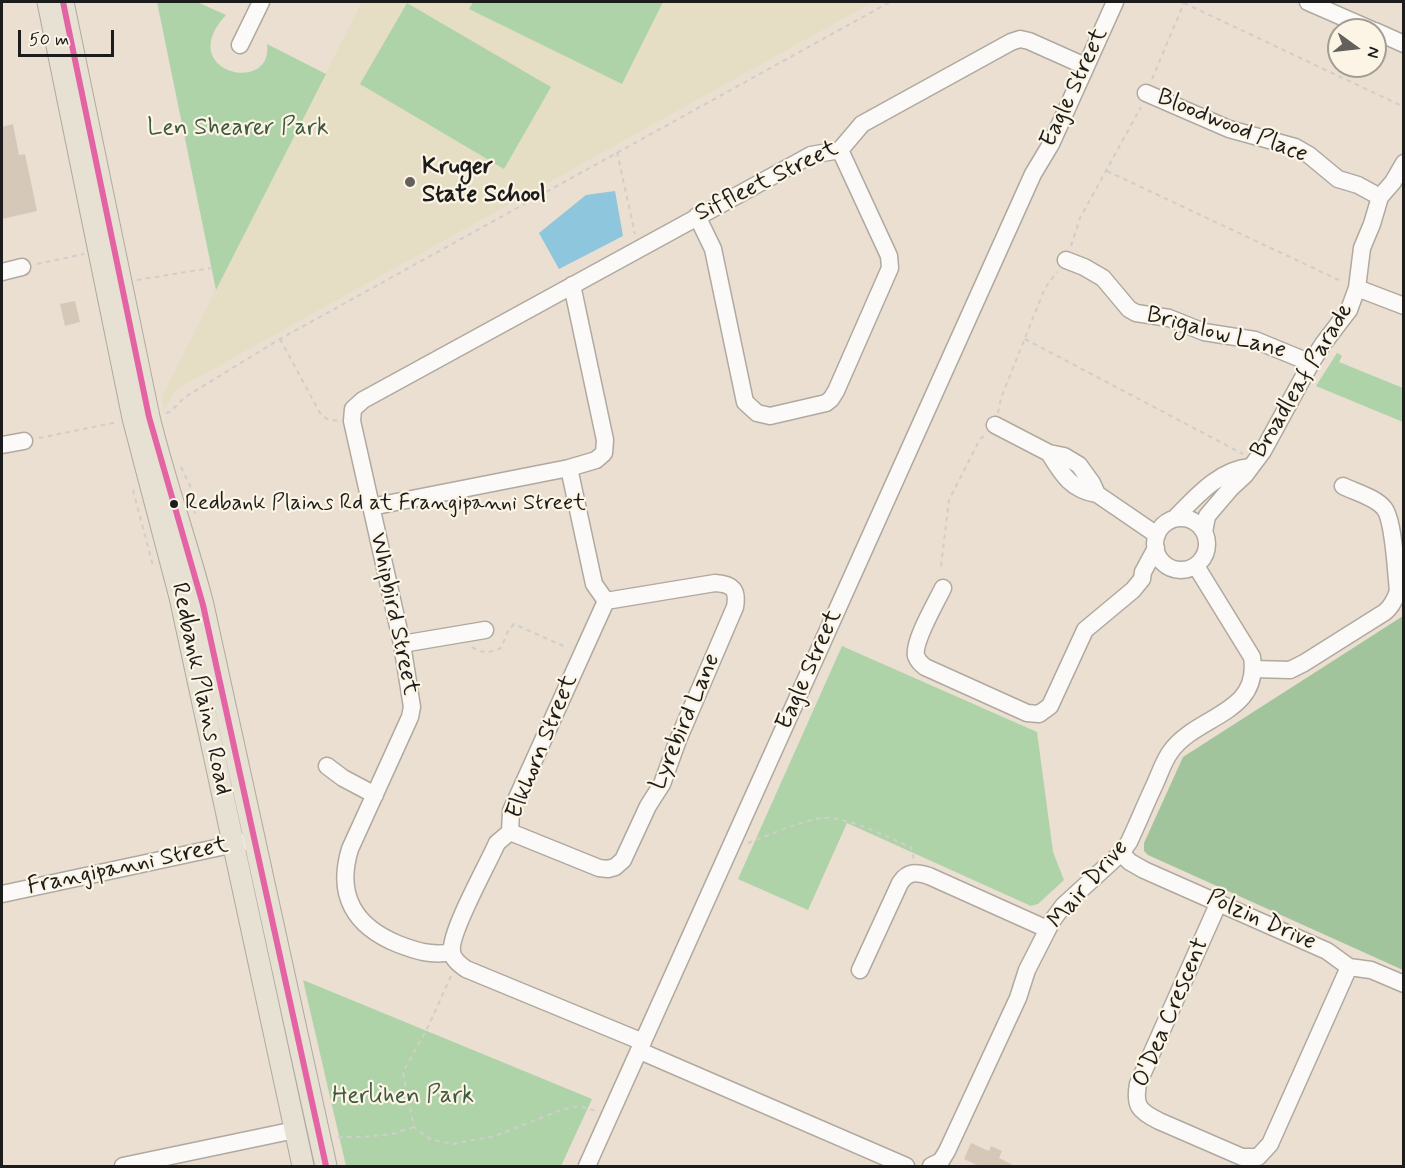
<!DOCTYPE html>
<style>
body{margin:0}
#map{position:relative;width:1405px;height:1168px;overflow:hidden;background:#eadfd0;font-family:Mynerve,sans-serif}
canvas{display:block}
.frame{position:absolute;inset:0;border:3px solid #1c1c1c;pointer-events:none}
.north{position:absolute;left:1327px;top:18px;width:60px;height:60px;box-sizing:border-box;background:#fcf5e5;border:2px solid #a29e95;border-radius:50%;rotate:105deg;font-size:16px;font-weight:700;line-height:24px;text-align:center;color:#1c1c1c}
.north::after{content:'';display:block;margin:auto;width:21px;height:27px;background:#64605b;clip-path:polygon(50% 0,100% 100%,50% 72%,0 100%)}
.scale{position:absolute;left:18px;top:30px;width:96px;height:27px;box-sizing:border-box;border:3px solid #1c1c1c;border-top:0;padding-left:8px;font-size:18px;line-height:21px;white-space:nowrap;color:#1c1c1c;-webkit-text-stroke:4px #fcf5e5;paint-order:stroke}
</style>
<div id="map">
<canvas width="1405" height="1168"></canvas>
<div class="frame"></div>
<div class="north">N</div>
<div class="scale">50 m</div>
</div>
<script>
const ctx = document.querySelector('canvas').getContext('2d');
ctx.lineJoin = 'round';
function paint(path, color) {
  ctx.fillStyle = color;
  ctx.fill(path, 'evenodd');
}
function stroke(path, color, width, dash) {
  ctx.strokeStyle = color;
  ctx.lineWidth = width;
  ctx.lineCap = dash ? 'butt' : 'round';
  ctx.setLineDash(dash || []);
  ctx.stroke(path);
}
function label(font, color, halo, rows, align = 'center') {
  ctx.font = font + ' Mynerve,sans-serif';
  ctx.lineWidth = 4.5;
  ctx.setLineDash([]);
  ctx.textBaseline = 'middle';
  ctx.strokeStyle = halo;
  ctx.fillStyle = color;
  for (const [text, x, y, turn = 0] of rows) {
    ctx.save();
    ctx.translate(x, y);
    ctx.rotate((+turn || 0) * Math.PI / 180);
    ctx.textAlign = isNaN(turn) ? turn : align;
    if (halo) ctx.strokeText(text, 0, 0);
    ctx.fillText(text, 0, 0);
    ctx.restore();
  }
}
const built = new Path2D(`
 M362,2H873L175,390L164,411L162,397Z`);
const green = new Path2D(`
 M157,2H197L226,15C173,72 274,96 267,44L326,74L216,290Z
 M473,2H663L622,84L469,9Z
 M407,3L551,87L504,169L360,84Z
 M1337,353L1342,356L1339,362L1403,388V422L1316,386Z
 M842,646L1037,732L1053,852L1064,880L1038,904L1031,906L847,823L808,910L738,879Z
 M303,980L592,1099L561,1166H346Z`);
const forest = new Path2D(`
 M1403,616V970L1148,855L1144,851V843L1183,757Z`);
const water = new Path2D(`
 M615,191L623,236L559,269L539,233L586,195Z`);
const building = new Path2D(`
 M13,124L19,155L25,154L37,211L2,219V127Z
 M75,301L80,322L65,326L60,304Z
 M971,1143L989,1151L991,1146L1002,1151L999,1158L1017,1167H981L964,1159Z`);
const path = new Path2D(`
 M1184,3L1404,107
 M1152,79L1184,3L1180,2
 M617,152L635,234
 M1107,171L1343,282
 M1071,246L1080,218L1141,107
 M37,264L84,254
 M137,280L211,268
 M280,339L320,413L327,419L339,421
 M1025,339L1243,454
 M166,413L170,412L185,397L280,339L890,2
 M998,413L1001,398L1045,288L1057,272
 M39,438L118,422
 M181,467L194,494L195,516
 M133,490L153,566
 M941,566L949,500L980,439L985,435
 M472,647C482,654 490,653 501,648L508,631L514,624L568,648
 M748,843C768,836 801,820 823,818C850,817 886,837 911,847L914,860
 M451,976L428,1027L403,1072L414,1127L430,1139L453,1144L495,1136L561,1110L579,1106L596,1111
 M338,1137H363L392,1134L414,1127`);
const minor = new Path2D(`
 M1308,2L1372,30
 M1375,31L1404,44
 M240,45L261,2
 M1146,93L1229,129L1295,147L1309,155L1338,179L1358,185L1380,197
 M697,216L713,249L745,402L757,413L770,416L826,403L831,399L836,391L890,268L889,256L840,150
 M1066,260L1084,267L1103,278L1129,309L1136,313L1169,318L1204,332L1255,340L1311,363
 M2,272L22,267
 M1357,288L1404,306
 M995,425L1049,453L1064,456L1079,465L1092,483L1097,494
 M2,445L24,441
 M1049,453C1062,474 1071,490 1097,494L1157,535
 M569,468L594,584L606,601L511,811L510,832L497,843C488,864 449,933 452,951C452,959 459,964 466,969L643,1042
 M371,507L569,468L596,460L604,453L605,440L572,285
 M1155 544a26 26 0 1 1 52 0a26 26 0 1 1-52 0Z
 M1174,519C1195,498 1218,470 1250,467
 M1204,532L1207,516L1230,489L1245,475L1263,451L1311,363L1323,344L1349,310L1357,288L1362,248L1372,224L1380,197L1393,182L1404,163
 M943,588C936,603 913,641 916,656C918,661 921,664 925,667L1027,713L1039,714L1050,706L1085,630L1133,590L1142,579L1143,572L1156,548
 M402,644L485,630
 M1254,669L1290,670L1304,663L1385,612C1392,606 1395,600 1398,591C1396,574 1394,520 1384,508C1375,497 1355,492 1343,486
 M327,766L343,778L375,795
 M510,832L599,868L608,869L615,867L623,860L648,806L662,784L678,740L735,607C738,590 733,584 715,583L606,601
 M1121,853L1130,862L1144,870L1327,951L1349,967L1371,970L1404,984
 M2,894L244,842
 M1219,902L1138,1084C1134,1106 1139,1111 1159,1121L1242,1157H1258L1270,1144L1349,967
 M452,952C431,956 416,951 398,944C354,926 336,895 350,849L410,717L412,707L402,644L352,421L353,409L363,400L811,155L840,150L862,124L1011,42L1020,39L1029,41L1085,66
 M860,970L900,883C908,871 916,872 929,876L1047,929
 M640,1051L906,1166
 M123,1166L295,1130
 M587,1166L1033,174L1051,144L1115,2
 M931,1166L941,1161L947,1151L1018,998L1027,970L1052,921L1063,906L1121,853L1129,842C1138,823 1146,803 1155,784C1160,773 1164,760 1171,751C1197,715 1261,714 1252,657L1196,566`);
const major = new Path2D(`
 M48,2L133,418L180,597L303,1166
 M63,2L149,417C164,480 187,542 203,605L326,1166`);
const bus1 = new Path2D(`
 M63,2L149,417L203,605L326,1166`);
const markers = [
 [410,182,6,"#64605b"],
 [174,504,5,"#1c1c1c"]
];
const busNames = [
 ["Redbank Plains Rd at Frangipanni Street",185,504]
];
const streetNames = [
 ["Eagle Street",1075,88,-65],
 ["Bloodwood Place",1232,127,22],
 ["Siffleet Street",767,182,-26],
 ["Brigalow Lane",1216,334,15],
 ["Broadleaf Parade",1303,381,-59],
 ["Whipbird Street",393,614,78],
 ["Eagle Street",810,670,-66],
 ["Redbank Plains Road",200,689,78],
 ["Lyrebird Lane",686,722,-67],
 ["Elkhorn Street",543,747,-68],
 ["Frangipanni Street",128,867,-12],
 ["Mair Drive",1089,885,-49],
 ["Polzin Drive",1261,921,24],
 ["O'Dea Crescent",1172,1013,-67]
];
const parkNames = [
 ["Len Shearer Park",238,129],
 ["Herlihen Park",403,1097]
];
const poiNames = [
 ["Kruger",422,168],
 ["State School",422,196]
];
paint(built, '#e5ddc4');
paint(green, '#afd3a8');
paint(forest, '#a2c49d');
paint(water, '#8ec6dd');
paint(building, '#d6c8b8');
stroke(minor, '#b0a9a0', 19);
stroke(major, '#b0a9a0', 23);
stroke(path, '#d0ceca', 2, [4.5, 4.5]);
stroke(minor, '#fcfaf8', 16);
stroke(major, '#e6e1d3', 21);
stroke(bus1, '#e463a4', 6);
for (const [x, y, r, color] of markers) {
  const dot = new Path2D();
  dot.arc(x, y, r, 0, 2 * Math.PI);
  ctx.fillStyle = color;
  ctx.fill(dot);
  stroke(dot, '#fcf5e5', 2);
}
label('22px', '#1c1c1c', '#fcf5e5', busNames, 'left');
label('24px', '#1c1c1c', '#fcf5e5', streetNames);
label('24px', '#3f5941', '#fcf5e5', parkNames);
label('bold 24px', '#1c1c1c', '#fcf5e5', poiNames, 'left');
</script>
